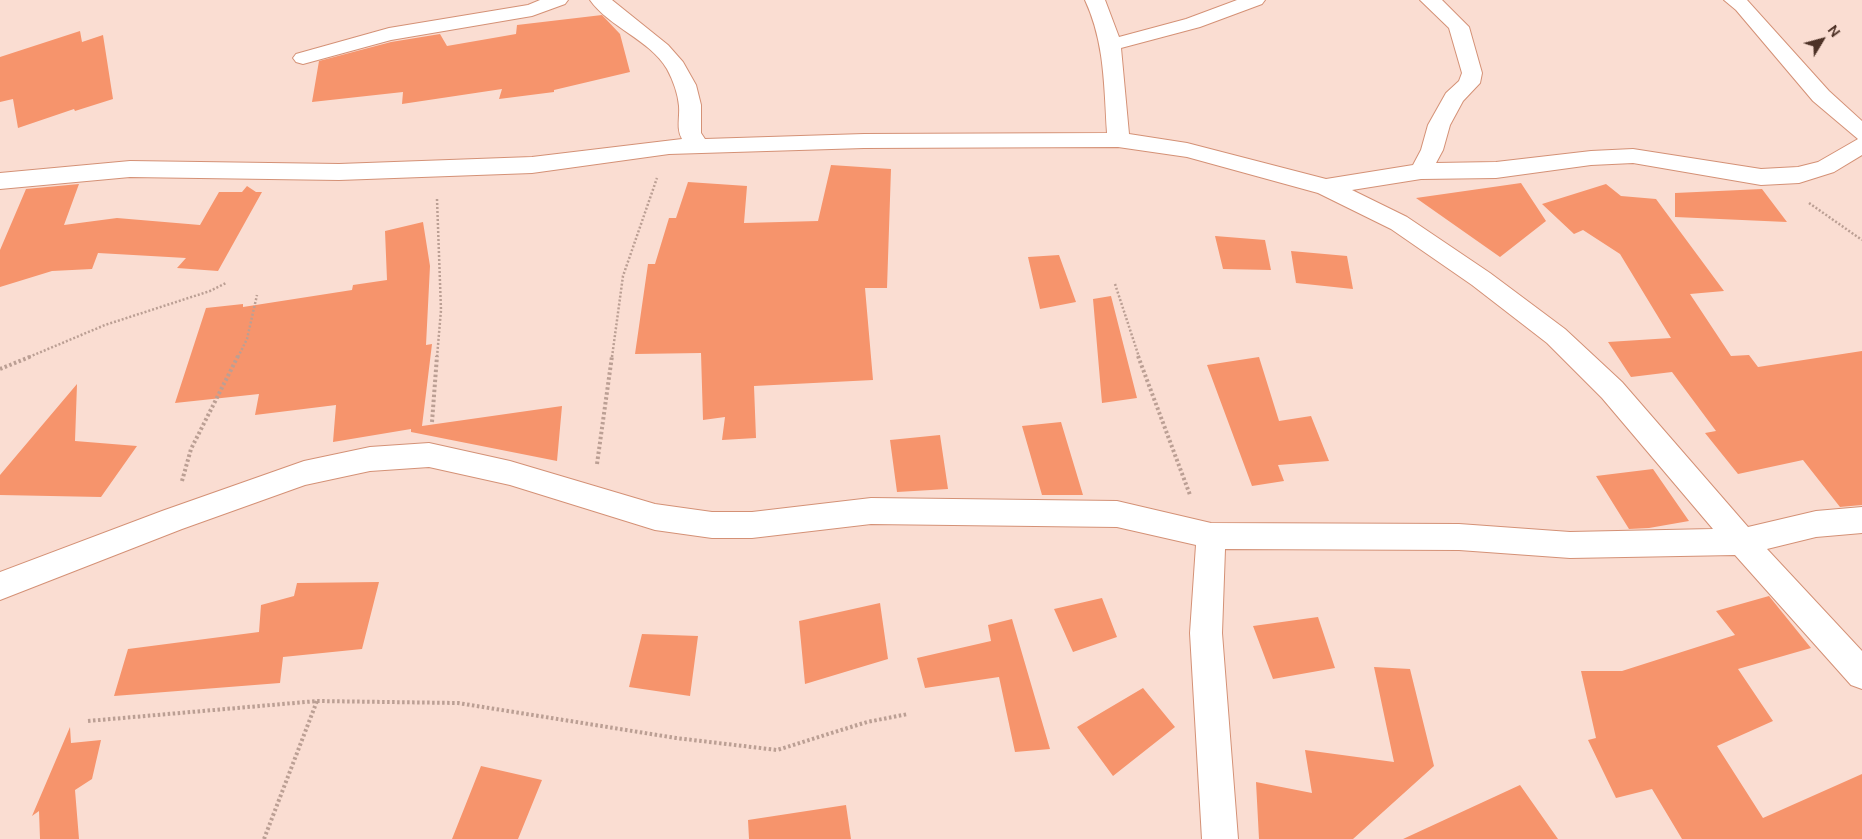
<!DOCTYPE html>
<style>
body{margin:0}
#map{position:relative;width:1862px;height:839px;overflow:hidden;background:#faddd2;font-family:"DM Sans",sans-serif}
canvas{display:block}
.north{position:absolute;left:1797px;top:15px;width:50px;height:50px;-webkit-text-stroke:4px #faddd2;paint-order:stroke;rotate:53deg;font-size:14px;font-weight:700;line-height:20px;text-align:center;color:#4d3126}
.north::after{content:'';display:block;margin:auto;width:18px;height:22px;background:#4d3126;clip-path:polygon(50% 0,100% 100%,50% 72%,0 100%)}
</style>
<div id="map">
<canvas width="1862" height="839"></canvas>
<div class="north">N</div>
</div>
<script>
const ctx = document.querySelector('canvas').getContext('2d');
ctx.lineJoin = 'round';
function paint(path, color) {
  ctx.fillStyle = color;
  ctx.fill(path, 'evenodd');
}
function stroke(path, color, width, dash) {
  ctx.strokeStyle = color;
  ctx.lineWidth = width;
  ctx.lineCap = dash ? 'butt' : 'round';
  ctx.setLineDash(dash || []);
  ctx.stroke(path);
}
const building = new Path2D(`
 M602,15L620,34L630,72L554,90V92L499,99L502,89L402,104L403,92L312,102L319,61L391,42L440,34L447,46L516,34L517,25Z
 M80,31L82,42L103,35L113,99L75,111L74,109L18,128L13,99L0,102V57Z
 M831,165L891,169L887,288H865L873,380L754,386L756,438L722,440L725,417L703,420L701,353L635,354L648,264H655L669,218H676L688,182L747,186L744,223L818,221Z
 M1521,183L1546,221L1500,257L1416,198Z
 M79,184L64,225L117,218L200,225L219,192H242L247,186L256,192H262L218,271L177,268L186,258L98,253L92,269L52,271L0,287V250L26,189Z
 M1606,184L1621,196L1656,199L1724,291L1690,294L1731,356L1749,355L1758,367L1862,351V505L1840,507L1803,460L1738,474L1705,433L1716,431L1672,372L1631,377L1608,342L1671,338L1620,254L1583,230L1574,234L1542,204Z
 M1762,189L1787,222L1675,217V193Z
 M423,222L430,266L426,345L432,344L422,426L562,406L557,461L411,432V429L333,442L336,405L255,415L259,394L175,403L206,308L243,304V307L352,290L353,285L387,280L385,231Z
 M1215,236L1265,240L1271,270L1223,269Z
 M1291,251L1347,256L1353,289L1296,283Z
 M1059,255L1076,302L1040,309L1028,257Z
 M1111,296L1137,398L1102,403L1093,299Z
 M1259,357L1279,421L1311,416L1329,461L1278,465L1284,481L1252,486L1207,365Z
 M77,384L75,441L137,446L101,497L0,495V475Z
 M1061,422L1083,495H1042L1022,426Z
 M940,435L948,489L897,492L890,440Z
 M1653,469L1689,521L1649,528L1629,529L1596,476Z
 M379,582L362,649L283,657L280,683L114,696L128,649L259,632L261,605L294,596L297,583Z
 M1769,596L1811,648L1738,669L1773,721L1717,746L1763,818L1862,774V839H1682L1652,789L1616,798L1588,740L1596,738L1581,671H1622L1735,635L1716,611Z
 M1102,598L1117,637L1073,652L1054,609Z
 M880,603L888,659L805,684L799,621Z
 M1318,617L1335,668L1273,679L1253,626Z
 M1012,619L1050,749L1015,752L999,677L925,688L917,658L991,641L988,625Z
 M642,634L698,636L690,696L629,687Z
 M1374,667L1410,669L1434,766L1353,839H1259L1256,782L1312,793L1305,750L1394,762Z
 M1143,688L1175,727L1113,776L1077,727Z
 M70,727L71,743L101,740L92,779L75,790L79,839H40L39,811L32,816Z
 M481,766L542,780L518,839H452Z
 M1520,785L1558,839H1403Z
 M846,805L851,839H749L748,820Z`);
const pathFar1 = new Path2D(`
 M437,199L441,310L437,357
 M1809,203L1862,240
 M1115,284L1139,357
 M29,357L105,325L210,291L226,283
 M238,357L247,339L257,295
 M612,357L623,276L657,178`);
const path = new Path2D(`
 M1138,356L1190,495
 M0,369L32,356
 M432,422L437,356
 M597,464L612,356
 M182,481L191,449L238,356
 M88,721L317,701L458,703L676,738L777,750L867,722L908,714
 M264,839L317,701`);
const minor = new Path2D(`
 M540,0H568L565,4L532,16L391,40L303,64L296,62L293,58L296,54L389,28L528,5Z
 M590,0H612L668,45L683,62L696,85L701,105V133L705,139L864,134L1107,133C1104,87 1105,43 1085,0H1105L1119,37L1186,19L1237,0H1265L1262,4L1200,27L1121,48L1129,134L1187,143L1326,179L1413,165L1421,150L1428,125L1446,93L1459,81L1462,73L1449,28L1420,0H1442L1469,27L1482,73L1480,83L1463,101L1450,125L1443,150L1436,163L1496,162L1591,151L1633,149L1761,169L1798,167L1818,162L1858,139L1813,101L1736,10L1724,0H1747L1829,91L1862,121V155L1834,172L1799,183L1761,185L1633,163L1591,165L1496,178L1421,179L1352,190L1407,217L1490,273L1565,329L1622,382L1748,527L1816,511L1862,507V533L1816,537L1767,549L1862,651V689L1851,685L1735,555L1570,558L1459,550L1225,549L1222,633L1238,839H1202L1190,633L1196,545L1117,527L871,524L752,538H712L655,530L510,485L429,467L370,471L305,485L182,529L0,600V572L162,511L304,461L370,447L429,443L510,461L655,504L712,512H752L871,498L1117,501L1211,523L1459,524L1570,532L1713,529L1602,398L1547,343L1472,285L1391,229L1318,193L1187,157L1118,147L864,148L669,154L532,173L339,180L130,177L0,189V173L130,161L339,164L532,157L682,139C676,129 680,117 679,106C678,94 673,80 667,69C650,40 609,27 590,0Z`);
paint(building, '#f6946c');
stroke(minor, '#d49176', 2);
stroke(pathFar1, '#bb9f94', 2.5, [2, 2]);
stroke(path, '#bb9f94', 4, [2.5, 2.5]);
paint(minor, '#fff');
</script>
